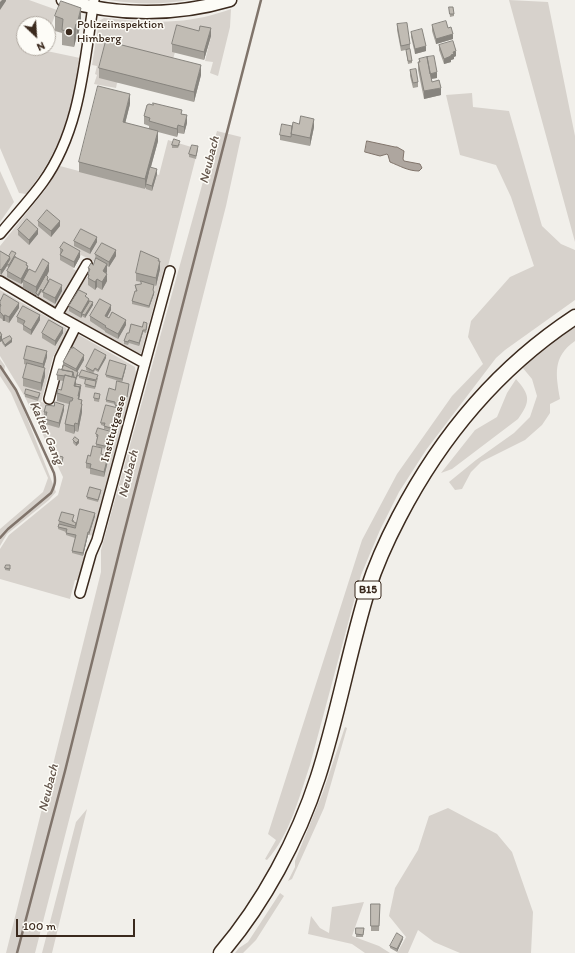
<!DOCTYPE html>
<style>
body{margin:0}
#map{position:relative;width:575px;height:953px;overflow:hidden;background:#f1efea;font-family:Itim,sans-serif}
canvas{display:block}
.north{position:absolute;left:16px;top:16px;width:40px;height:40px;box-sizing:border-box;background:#fdfcf7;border:1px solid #afa8a0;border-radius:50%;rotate:155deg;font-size:11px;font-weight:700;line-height:16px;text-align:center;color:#3b2a1e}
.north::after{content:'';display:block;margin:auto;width:14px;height:18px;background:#3b2a1e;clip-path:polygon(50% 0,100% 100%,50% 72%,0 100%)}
.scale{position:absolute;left:16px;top:919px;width:119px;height:18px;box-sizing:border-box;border:2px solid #3b2a1e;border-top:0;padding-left:5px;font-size:12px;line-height:14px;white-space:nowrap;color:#3b2a1e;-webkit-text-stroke:3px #fdfcf7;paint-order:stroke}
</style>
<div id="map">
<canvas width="575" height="953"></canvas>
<div class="north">N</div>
<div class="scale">100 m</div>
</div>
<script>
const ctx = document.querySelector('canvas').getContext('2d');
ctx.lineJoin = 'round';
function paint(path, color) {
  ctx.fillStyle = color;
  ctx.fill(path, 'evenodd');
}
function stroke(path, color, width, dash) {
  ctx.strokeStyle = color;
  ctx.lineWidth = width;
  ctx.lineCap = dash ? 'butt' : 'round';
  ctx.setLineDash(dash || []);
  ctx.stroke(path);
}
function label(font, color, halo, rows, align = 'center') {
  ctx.font = font + ' Itim,sans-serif';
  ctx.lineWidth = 3;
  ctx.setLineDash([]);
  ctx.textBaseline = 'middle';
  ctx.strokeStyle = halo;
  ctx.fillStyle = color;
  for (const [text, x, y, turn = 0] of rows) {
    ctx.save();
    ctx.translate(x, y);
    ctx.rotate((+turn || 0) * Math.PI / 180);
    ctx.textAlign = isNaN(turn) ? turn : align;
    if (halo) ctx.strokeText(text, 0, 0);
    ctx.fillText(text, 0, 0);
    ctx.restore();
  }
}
const green = new Path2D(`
 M0,0H29L57,10L48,34V24H24V48H43L42,50L80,58C76,78 74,99 67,118C59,146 44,172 26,194L19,193L0,148Z
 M108,0H188C161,5 135,4 108,0Z
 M509,0L548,2L575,136V242Z
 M231,9L230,27L218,76L210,73L213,62L205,61L211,36L172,52H175L171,67L117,83L116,88L94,84L97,75L95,74L97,66L92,65L99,21L104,18C128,20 152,23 176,21C195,20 214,15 231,9Z
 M472,93L473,107L509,111L542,226L561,244L575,250V300L505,350L496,358L426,450L399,492L380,530L361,575L310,765C299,797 290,835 267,860L265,859L276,840L268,834L362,540L397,474L452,396L483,364L468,337L471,321L510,277L534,266L511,197L496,165L460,155L446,95Z
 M217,131L241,137L226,206L35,953H6L101,572V550Z
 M168,140L198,149L167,270L164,269L141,353L137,354L66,314L65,311L85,277L87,278L95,262L81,255L73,269L77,271L57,306L53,307L0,277V246L45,190L60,166L146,189L150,172L159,175Z
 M0,171L14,202L0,222Z
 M0,290L66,328L67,332L53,357L41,402L55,405L60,388L56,387L63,359L76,337L79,335L135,367L136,374L94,536L88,535L83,556L88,557L81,581L75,580L70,599L0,579V549L9,535L58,495L63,477L25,397L0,356Z
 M575,326V341C552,357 556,375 560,399L550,404V413L542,425L525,440L481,462L471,472L462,489L455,490L449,482L476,460L514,433L530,417L537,396L532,379L522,367L544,348Z
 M0,359L5,366L4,372L16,390L56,492L49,500L7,534L0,546V529L43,492L48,478L11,393L0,376Z
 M516,379C530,395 531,401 518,419L452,469L441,473L475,430L497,417L507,393Z
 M345,727L347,728L324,808L292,879L288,881L295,867V861L323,792Z
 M448,808L497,834L512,852L533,912L531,953H460L434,942L418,930L408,953H397L406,937L389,916L395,888L418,850L429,816Z
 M87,809L52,953H42L76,822Z
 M280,893L284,896L256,940L243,953H235L239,948L248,942Z
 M364,902L352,936L379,946L390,953H365L352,944L308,934L311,916L320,928L329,933L332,907Z`);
const water = new Path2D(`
 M367,141L395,147H397L404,151L403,159L404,161L420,164L422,168L419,171C408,171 400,166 390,162L388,155L387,154L380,156L365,152Z`);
const stream = new Path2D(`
 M0,366L16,390L54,473C56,481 55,485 51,493L8,529L0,538
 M17,953L65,771L123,537L261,0`);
const street = new Path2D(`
 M0,234C14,217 30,200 43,182C81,129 84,62 94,0
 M0,281L57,315L144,363
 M57,315L87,264
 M49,399L60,358L76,326
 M80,593L91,554L97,540L170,271`);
const secondary = new Path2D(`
 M63,0C117,16 176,16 230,0`);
const primary = new Path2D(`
 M221,953C263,904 298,839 318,777C338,715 349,651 368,589C376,564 387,540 399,517C441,436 499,367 575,317`);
const wall = new Path2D(`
 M449,7L454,14V16L450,17Z
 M55,16L81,23L77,39H76L74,47L62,45V33L55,31Z
 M397,24L410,44V49L401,51L397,30Z
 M432,25L448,28L453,39L436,44L432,31Z
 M199,31L211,36L204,60L172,52V44Z
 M411,32L426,51L415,54L411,37Z
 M439,45L456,56L454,57V59L451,60V62L444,64L439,50Z
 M406,50L412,61V63L408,64Z
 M419,59L437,78L431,79L432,82L441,95L424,99L418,70V62H419Z
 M99,68L201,75L194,102L99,78Z
 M410,70L418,82V87L413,88L410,76Z
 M130,104L125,123L149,129V126L144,124V116L182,114L187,123L184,134L178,133L177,137L158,132V141L151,167L157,174L152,191L146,189V187L145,189L79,172V162Z
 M292,126L314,127L310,146L280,140V135Z
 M180,144L178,148H172V145Z
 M198,149L196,159L189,157V154Z
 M38,221L60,226L51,237L38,226Z
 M18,230L38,234L29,245L18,235Z
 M74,241L97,242L90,254L74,246Z
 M60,248L80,257L74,268L60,260Z
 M0,251L9,256H16V257L27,265L28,269L35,272L49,271L47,276L48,279V281L62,291L55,304L43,297V293L41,292L38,297L36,296V295L23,288V282L21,284L7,277V271L9,268L7,266L1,275L0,274Z
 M95,254L116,256L109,267L107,266V272L106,273L107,281L102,290L97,287L95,290L88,285V268L93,265L96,260Z
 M159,261L160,269L156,286L154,285L153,290L154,294L149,308L132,304V301L136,291L135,285L141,284V282L136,281V273Z
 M87,297L93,305L85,318L82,316L81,318L69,311V306Z
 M0,302L19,308L9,323L5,321H3L2,319L0,318Z
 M111,310L107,317L126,325L118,339L105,332V331L90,321V316Z
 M17,317L40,320L31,335L23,330V325L17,322Z
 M147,326L146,333L143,332L139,346L129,343L128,345L124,344V341L129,333Z
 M0,332L2,340L12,342L5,347L2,343V341L0,342Z
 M42,333H63L55,346L42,338Z
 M47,357L44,367L45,376L41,391L23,386V378L27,365L24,364V359Z
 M106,358L98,372L95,370L93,374L86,370V367Z
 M84,360L77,372L78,375L76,380V384L81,387L79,399L82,400V412L78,432L75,431L74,434L65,431V424L69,404L57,401V393L61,390L64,381L57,380V375L63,367V362Z
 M126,367L122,382L106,377V375Z
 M79,376L98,378L95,389L85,387L86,380L79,378Z
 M129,386L127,400H125L123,409L115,407V404L106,402V400L115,390Z
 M25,394L40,395L38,401L25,397Z
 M100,396L99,402L94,401V398Z
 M64,410L59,428L45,424V417H44V412Z
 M122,412L119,424L117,423L116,429H114V431L104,429V426L101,425V423Z
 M96,434H113L109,450L96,446L97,437H96Z
 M73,440L79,443L76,446L73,443Z
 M102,454L108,461L104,477L90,474V469L86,468V463L90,456Z
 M63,459L62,464L58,463V461Z
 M101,492L98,502L87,499V497Z
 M95,516L89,535H88L83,556L72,553V551L75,538L66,535V532L58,529L59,521L74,520V522L76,525Z
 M5,568H10V571L5,570Z
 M371,904H380L379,931H371Z
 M356,928H364L363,937H356Z
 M403,939L397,952L390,948V946Z`);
const shadedWall = new Path2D(`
 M2,0H6V1L0,10V2Z
 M81,8V23L77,39V24Z
 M76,24V39L74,47V32Z
 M211,28V36L204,60V52Z
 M453,34V39L436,44V39Z
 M426,46V51L415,54V49Z
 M456,51V56L454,57V59L451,60V62L444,64V59L451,55L453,52Z
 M201,65V75L194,102V92Z
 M437,72V78L430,79V74Z
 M441,88V95L424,99V91Z
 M130,94V104L123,132V122Z
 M187,115V123L184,134V127Z
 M314,119V127L310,146V138Z
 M178,125V133L177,137V129Z
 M158,131V141L146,184L145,189V179Z
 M157,169V174L152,191V186Z
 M60,221V226L51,237V231Z
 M38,229V234L29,245V240Z
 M97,237V242L90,254V249Z
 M116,250V256L109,267V262Z
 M80,251V257L74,268V262Z
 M10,257V262L7,264V266L1,275V270Z
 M160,261V269L156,286V278Z
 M49,263V271L37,294L36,293V287Z
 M107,264V272L103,279V271Z
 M28,266V271L26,273V276L23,280V282L21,284V279Z
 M107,274V281L102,290V282Z
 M97,279V287L95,290V282Z
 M62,285V291L55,304V298Z
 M41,289V292L38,297V295Z
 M154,292V294L149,308V306Z
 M89,299V304L82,314V316L81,318V313Z
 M93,302V305L85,318V315Z
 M19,303V308L9,323V317Z
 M111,305V310L105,321V316Z
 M5,315V321H3V316Z
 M40,315V320L31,335V330Z
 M126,320V325L118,339V334Z
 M63,328V333L55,346V341Z
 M143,330V332L139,346V343Z
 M2,335V341L0,342V337Z
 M12,339V342L5,347V345Z
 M47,351V357L43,370V364Z
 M84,355V360L76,374V369Z
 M106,355V358L98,372V370Z
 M126,365V367L122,382V379Z
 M45,368V376L41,391V383Z
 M78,372V375L76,380V386H74Z
 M81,385L80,395L78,404V396Z
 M82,400V412L78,432V424Z
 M64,405V410L59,428V423Z
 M75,423V431L74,434V426Z
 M113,432V434L109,450V447Z
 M79,440V443L76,446V443Z
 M108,456V461L104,477V472Z
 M95,513V516L89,535V532Z
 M88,532V535L83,556V553Z
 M403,937V939L397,952V949Z`);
const building = new Path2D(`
 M61,1L81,8L77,24H76L74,32L62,30L63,19L55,16Z
 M449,7H453L454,14H450Z
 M446,21L448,28L451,27L453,34L436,39L432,25Z
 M407,23L410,44L401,46L397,24Z
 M177,25L199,31L200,26L211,28L204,52L172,44Z
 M422,29L426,46L415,49L411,32Z
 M106,41L201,65L194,92L99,68Z
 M453,41L456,51L453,52L454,54L451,55V56L444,59L439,45Z
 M410,49L412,61H408L406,50Z
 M434,56L437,72L430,74L427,57Z
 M427,57L432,82L439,80L441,88L424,91L418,62H420L419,59Z
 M416,69L418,82L413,83L410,70Z
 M98,86L130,94L123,122L158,131L145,179L79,162Z
 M153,103L182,110L181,114L187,115L184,127L178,125L177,129L149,121L150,118L144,116L147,105L149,104L153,105Z
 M301,116L314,119L310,138L291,134L293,122L299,124Z
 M282,124L292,126L291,137L280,135Z
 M174,139L180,141L178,146L172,145Z
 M192,145L198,146L196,156L189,154Z
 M150,167L157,169L152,186L146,184Z
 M47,210L60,221L51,231L38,221Z
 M27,219L38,229L29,240L18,230Z
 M81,229L97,237L90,249L74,241Z
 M64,242L80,251L74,262L60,255L63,250L60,248Z
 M102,243L116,250L109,262L95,254Z
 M0,251L10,257L1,270L0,269Z
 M12,251L16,253L9,265L7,264L10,259L9,256Z
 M141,251L159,259L158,261H160L156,278L136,273Z
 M15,257L27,263L26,265L28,266L21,279L7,271Z
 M96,258L107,264L103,271L107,274L102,282L97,279L95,282L88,278L89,275L88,274L90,269L88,268L91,263L93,265Z
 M43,259L49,263L36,287L23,280L29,269L35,272Z
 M46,275L48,277L47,280L49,281L43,291L41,289L38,295L36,293Z
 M50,279L62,285L55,298L43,292Z
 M141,281L154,285L153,290L154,292L149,306L132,301L135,291H137L135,285L141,284Z
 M79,290L87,294L85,296L89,299L81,313L69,306Z
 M4,294L19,303L9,317L5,315L3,316L2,314L0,312V307L1,305L0,304V302Z
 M100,299L111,305L105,316L109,318L112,312L126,320L118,334L105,327L106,326L90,316Z
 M90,301L93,302L85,315L82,314Z
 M23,306L40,315L31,330L23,325L25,321L17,317Z
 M49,320L63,328L55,341L42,333Z
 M144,322L147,323L146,330H143L139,343L129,340L128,342L124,341L127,333H129L131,324L142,327Z
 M0,332L2,335L0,337Z
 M10,336L12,339L5,345L2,340Z
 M27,346L47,351L43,364L24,359Z
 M73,347L84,355L76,369L63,362L71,348H73Z
 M95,349L106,355L98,370L95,368L93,371L86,367Z
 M110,360L126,365L122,379L106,375Z
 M27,363L45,368L41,383L23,378Z
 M64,365L78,372L76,378L74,377L73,372L62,370Z
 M59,369L73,372L72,377L65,375V376L57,375Z
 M82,370L98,375L96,380L79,376Z
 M65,375L76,378L74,386L80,387L78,396H79L78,399L82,400L81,404H82L78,424L75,423L74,426L65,424L70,401H72L73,398L57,393L58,389L61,390Z
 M86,379L96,381L95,387L85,384Z
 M117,381L129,384L127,397H125L123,407L115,405V402L106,400L109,388L115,390Z
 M76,384L81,385L80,389V387L75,386Z
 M26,389L40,393L38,398L25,394Z
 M95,393L100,394L99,399L94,398Z
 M55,402L64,405L59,423L45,419L47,412H44L46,405L54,406Z
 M106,405L122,409L119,421H117L116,426H114V429L104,426L105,423H101Z
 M98,428L113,432L109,447L96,444L98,435L96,434Z
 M75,437L79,440L76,443L73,440Z
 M93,446L102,448L101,454L108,456L104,472L90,468L91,464L86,463L88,455L90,456Z
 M59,456L63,457L62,462L58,461Z
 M90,487L101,490L98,500L87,497Z
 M80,509L95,513L89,532H88L83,553L72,551L76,535L66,533L67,529L58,527L59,524L75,528Z
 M62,512L74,515L72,521L76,523L75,526L59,521Z
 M6,565H10V569L5,568Z
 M371,904H380L379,926H371Z
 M356,928H364L363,935L356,934Z
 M397,933L403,937L397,949L390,946Z`);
const markers = [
 [69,32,4,"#3b2a1e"]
];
const shields = [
 [368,590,26]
];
const shieldNames = [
 ["B15",368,590]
];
const poiNames = [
 ["Polizeiinspektion",77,25],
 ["Himberg",77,39]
];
const streetNames = [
 ["Institutgasse",114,429,-75]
];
const waterNames = [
 ["Neubach",210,160,-76],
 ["Kalter Gang",46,433,67],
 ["Neubach",129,474,-76],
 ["Neubach",49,788,-76]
];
paint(green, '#d7d2cc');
paint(water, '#aea69f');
stroke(water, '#80746b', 1);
stroke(stream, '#80746b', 2.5);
stroke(street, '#3b2a1e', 12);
stroke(secondary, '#3b2a1e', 15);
stroke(primary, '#3b2a1e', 17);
stroke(street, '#fdfcf7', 9);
stroke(secondary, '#fdfcf7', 12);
stroke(primary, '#fdfcf7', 14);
paint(wall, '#a6a29b');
paint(shadedWall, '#87847e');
paint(building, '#c1bcb4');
stroke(building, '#87847e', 1);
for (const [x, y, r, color] of markers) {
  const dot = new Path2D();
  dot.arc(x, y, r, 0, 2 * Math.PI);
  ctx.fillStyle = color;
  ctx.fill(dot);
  stroke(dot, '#fdfcf7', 1.5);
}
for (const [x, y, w] of shields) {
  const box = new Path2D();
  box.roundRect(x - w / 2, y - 9, w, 18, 3);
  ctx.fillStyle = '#fdfcf7';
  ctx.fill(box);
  stroke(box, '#3b2a1e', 1);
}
label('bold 11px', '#3b2a1e', null, shieldNames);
label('12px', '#3b2a1e', '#fdfcf7', poiNames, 'left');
label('12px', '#3b2a1e', '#fdfcf7', streetNames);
label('italic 13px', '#63554b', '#fdfcf7', waterNames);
</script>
